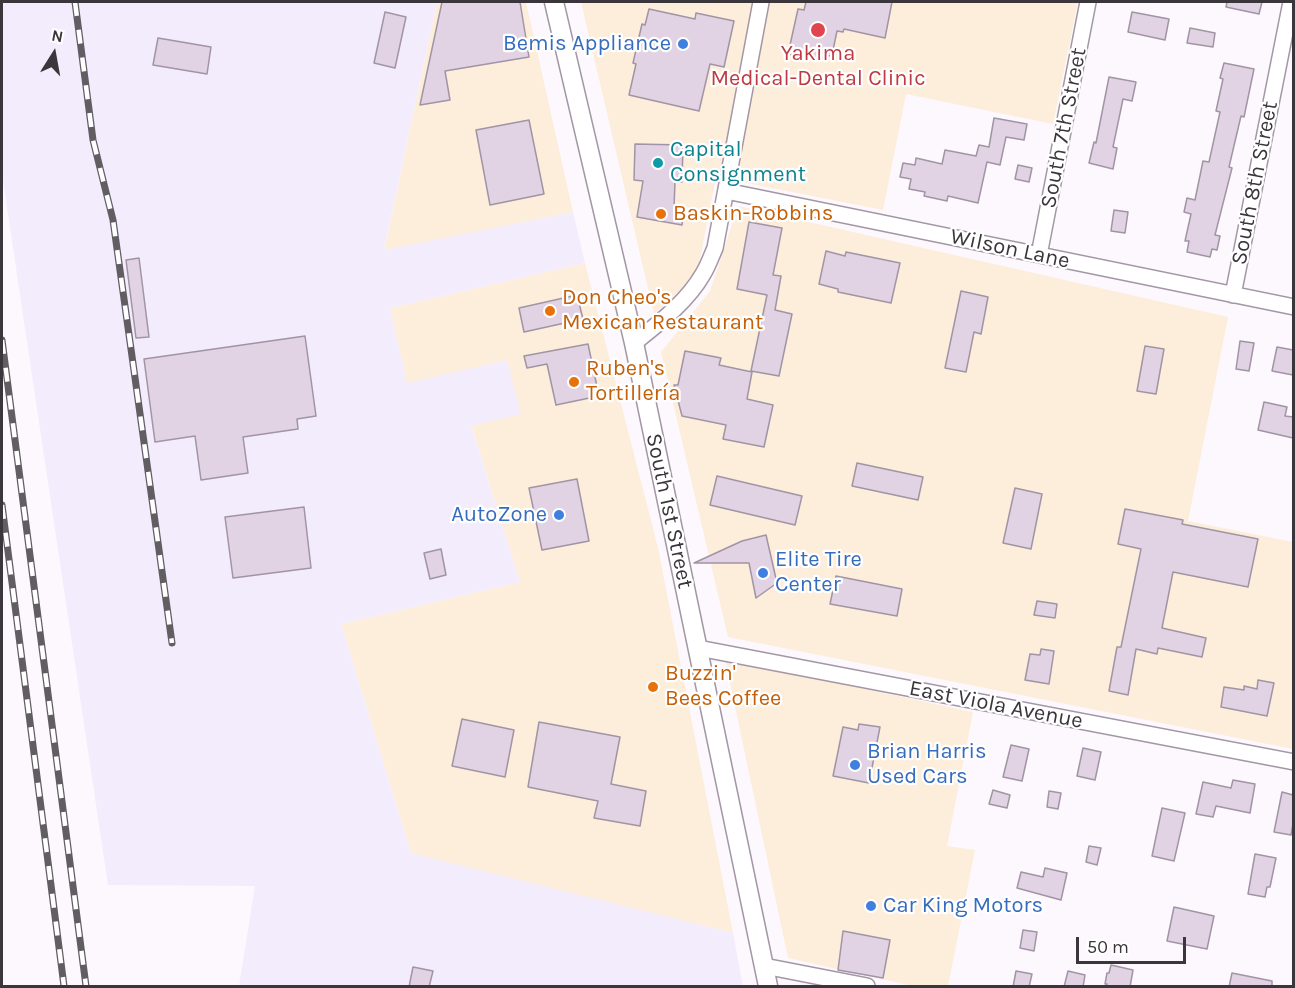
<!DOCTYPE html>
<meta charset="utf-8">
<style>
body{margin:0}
#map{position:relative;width:1295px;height:988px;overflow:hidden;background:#fdf8fe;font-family:Karla,sans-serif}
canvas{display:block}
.frame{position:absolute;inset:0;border:3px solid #3b363c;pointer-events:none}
.north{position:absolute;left:24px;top:24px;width:60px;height:60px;-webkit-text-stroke:4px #fff;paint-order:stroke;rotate:11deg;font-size:16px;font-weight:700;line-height:24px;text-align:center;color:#3b363c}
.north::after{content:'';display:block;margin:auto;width:21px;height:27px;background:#3b363c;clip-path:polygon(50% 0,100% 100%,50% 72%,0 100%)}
.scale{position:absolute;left:1076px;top:937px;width:110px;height:27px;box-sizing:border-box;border:3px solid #3b363c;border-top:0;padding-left:8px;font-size:18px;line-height:21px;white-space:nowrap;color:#3b363c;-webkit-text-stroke:4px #fff;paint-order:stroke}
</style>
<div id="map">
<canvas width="1295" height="988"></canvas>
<div class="frame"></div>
<div class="north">N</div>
<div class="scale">50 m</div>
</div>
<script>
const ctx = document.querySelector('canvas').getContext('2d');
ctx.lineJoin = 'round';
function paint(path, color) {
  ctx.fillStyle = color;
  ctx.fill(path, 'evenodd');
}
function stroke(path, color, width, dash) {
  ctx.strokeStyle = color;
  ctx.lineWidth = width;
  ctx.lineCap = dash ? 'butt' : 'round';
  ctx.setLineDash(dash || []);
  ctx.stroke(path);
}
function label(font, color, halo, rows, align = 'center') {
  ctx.font = font + ' Karla,sans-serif';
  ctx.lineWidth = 4.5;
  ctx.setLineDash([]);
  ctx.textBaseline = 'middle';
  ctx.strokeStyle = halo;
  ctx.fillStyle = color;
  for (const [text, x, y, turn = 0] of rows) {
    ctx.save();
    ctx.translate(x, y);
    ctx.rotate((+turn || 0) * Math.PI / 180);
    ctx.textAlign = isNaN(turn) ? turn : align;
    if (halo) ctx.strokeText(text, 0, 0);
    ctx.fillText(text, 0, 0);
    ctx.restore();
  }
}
const commercial = new Path2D(`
 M437,2H526L573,212L384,251Z
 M581,2H1078L1053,124L906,94L883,210L716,177L699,264L690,281L654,314Z
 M738,206L1228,317L1188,521L1293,542V749L728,637L661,352L710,291Z
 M585,263L658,548L733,933L412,856L341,624L520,582L471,425L507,360L407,384L390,308Z
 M725,659L973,712L947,846L975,850L948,986H912L788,958Z`);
const industrial = new Path2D(`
 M2,2H437L384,250L573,212L585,263L390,308L407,383L507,360L521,414L471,426L520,582L341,624L411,853L733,933L743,986H239L255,886L108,885L2,174Z`);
const building = new Path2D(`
 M442,2H520L529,57L445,71L450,100L420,105Z
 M806,2H892L885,38L844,29L843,32L837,31L832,55L815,60L788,54L798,9L804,10Z
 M1227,2H1262L1259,14L1226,7Z
 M649,9L695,19L696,13L734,21L724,67L710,64L699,111L629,95L636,64L633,63L642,24L645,25Z
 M385,12L406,17L395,68L374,63Z
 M1132,12L1169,19L1165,40L1128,32Z
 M1190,28L1215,33L1213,47L1187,43Z
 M158,38L211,47L207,74L153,65Z
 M1224,63L1254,69L1244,117L1241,116L1229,167L1232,168L1215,235L1220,236L1217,250L1212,249L1210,257L1187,252L1189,241H1185L1191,214L1184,212L1187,198L1195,200L1203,161L1209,162L1220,112L1216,111L1223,79L1220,78Z
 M1109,77L1136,82L1132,101L1123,99L1113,147L1117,148L1113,169L1089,163L1094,142L1096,143Z
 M994,118L1027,124L1024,140L1006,137L1000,165L987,162L978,203L948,196L947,201L924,196L925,192L909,189L911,179L900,177L903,163L915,165L916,158L942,164L945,150L976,156L979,145L989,147Z
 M529,120L544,194L490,205L476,130Z
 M635,144L683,145L682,182H675L674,208L684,210L682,225L637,217L643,181L634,180Z
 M1018,165L1032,168L1029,182L1015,179Z
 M1114,210L1128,212L1125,233L1111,231Z
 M749,222L782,228L773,275L781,276L775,310L792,314L779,376L751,371L767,295L737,289Z
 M826,251L845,256L846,252L900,263L891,303L838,292V289L819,284Z
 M139,258L149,337L136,338L126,260Z
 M961,291L988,297L981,334L974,332L966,372L945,368Z
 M577,295L583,319L524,332L519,308Z
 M305,336L316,416L297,419L298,429L243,437L248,473L201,480L195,436L155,442L144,359Z
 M1240,341L1254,343L1249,371L1236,369Z
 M588,344L599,396L556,405L547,364L527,368L524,356Z
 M1145,346L1164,349L1156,394L1137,391Z
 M1277,347L1293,350V375L1272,371Z
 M685,351L721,358L719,365L752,372L747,399L773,405L764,447L723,439L726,425L682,416L674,385H678Z
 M1264,402L1287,407L1285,416L1293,417V438L1258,430Z
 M857,463L923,477L918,500L852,486Z
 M717,476L802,496L795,525L710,505Z
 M577,479L589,541L542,550L529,488Z
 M1015,488L1042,494L1031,549L1003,543Z
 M304,507L311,568L233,578L225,517Z
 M1125,509L1183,520L1182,524L1258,539L1248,587L1173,572L1162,628L1206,638L1202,657L1158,648L1157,654L1136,649L1128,695L1109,691L1117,647H1121L1141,549L1118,544Z
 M766,535L777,583L756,598L749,563H694L742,541Z
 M441,549L446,575L430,579L424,553Z
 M836,576L902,589L897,616L830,604Z
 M1037,601L1057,604L1055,618L1034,615Z
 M1041,649L1054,651L1049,684L1025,680L1030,654L1040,655Z
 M1258,680L1274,683L1267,716L1221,707L1224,687L1244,690V686L1257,689Z
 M462,719L514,730L505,777L452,766Z
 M539,722L620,737L611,784L646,791L640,826L594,818L598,801L528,787Z
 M859,724L880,727L869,783L833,776L843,727L858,730Z
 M1011,745L1029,749L1022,781L1003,777Z
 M1083,748L1101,752L1095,780L1077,776Z
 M1233,780L1255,784L1250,813L1216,806L1213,817L1196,814L1203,782L1231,788Z
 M993,790L1010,795L1007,808L989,804Z
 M1049,791L1061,793L1058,809L1047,807Z
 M1282,792L1293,795V824L1291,835L1274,832Z
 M1162,808L1185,813L1174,861L1152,856Z
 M1089,846L1101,848L1097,865L1086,862Z
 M1255,854L1276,858L1270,887H1267L1265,897L1248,894Z
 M1045,868L1067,873L1061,900L1017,888L1021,872L1043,877Z
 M1174,907L1214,916L1207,949L1167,941Z
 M1023,930L1037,932L1034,951L1020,948Z
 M843,931L890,940L883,978L838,970Z
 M1111,965L1133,970L1130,987H1106L1107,984H1105L1107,973H1109Z
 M413,967L433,971L429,987H409Z
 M1016,971L1032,974L1029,987H1013Z
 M1068,971L1085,975L1083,987H1064Z
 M1232,973L1272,981V987H1229Z`);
const minor = new Path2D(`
 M726,191L1294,307
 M1039,255L1088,2
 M1233,295L1291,2
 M634,343C659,323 687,302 703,274C708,266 711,257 715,248L761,2
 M698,648L1294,762
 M764,966L867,986`);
const major = new Path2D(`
 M554,2L634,343L768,986`);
const rail = new Path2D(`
 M75,2L93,140L113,220L172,643
 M2,340L86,986
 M2,505L64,986`);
const markers = [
 [818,30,8,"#e0444e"],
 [683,44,6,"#3f7fe0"],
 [658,163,6,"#0f9aa8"],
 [661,214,6,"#e8710a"],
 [550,311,6,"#e8710a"],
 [574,382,6,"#e8710a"],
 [559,515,6,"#3f7fe0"],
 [763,573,6,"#3f7fe0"],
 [653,687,6,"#e8710a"],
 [855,765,6,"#3f7fe0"],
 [871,906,6,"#3f7fe0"]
];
const shopNames = [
 ["Bemis Appliance",671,44,"right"],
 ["AutoZone",547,515,"right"],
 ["Elite Tire",775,560],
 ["Center",775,585],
 ["Brian Harris",867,752],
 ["Used Cars",867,777],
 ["Car King Motors",883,906]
];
const healthNames = [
 ["Yakima",818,54],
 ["Medical-Dental Clinic",818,79]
];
const streetNames = [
 ["South 7th Street",1064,128,-79],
 ["South 8th Street",1255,183,-79],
 ["Wilson Lane",1010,249,12],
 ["South 1st Street",669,511,78],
 ["East Viola Avenue",996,705,11]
];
const cultureNames = [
 ["Capital",670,150],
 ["Consignment",670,175]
];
const foodNames = [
 ["Baskin-Robbins",673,214],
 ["Don Cheo's",562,298],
 ["Mexican Restaurant",562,323],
 ["Ruben's",586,369],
 ["Tortillería",586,394],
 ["Buzzin'",665,674],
 ["Bees Coffee",665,699]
];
paint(commercial, '#fdeddb');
paint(industrial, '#f3ecfd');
paint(building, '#e1d3e4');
stroke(building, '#a194a4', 1.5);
stroke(minor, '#a397a6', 18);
stroke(major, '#a397a6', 21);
stroke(minor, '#fff', 15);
stroke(major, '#fff', 18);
stroke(rail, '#625d63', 7);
stroke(rail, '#fff', 4.5, [14]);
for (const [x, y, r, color] of markers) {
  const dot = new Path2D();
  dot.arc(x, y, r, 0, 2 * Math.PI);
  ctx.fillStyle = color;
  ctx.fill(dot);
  stroke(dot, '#fff', 2);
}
label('22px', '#366cbe', '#fff', shopNames, 'left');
label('22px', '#be3a42', '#fff', healthNames);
label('22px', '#3b363c', '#fff', streetNames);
label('22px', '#0d838f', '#fff', cultureNames, 'left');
label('22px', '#c56008', '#fff', foodNames, 'left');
</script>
